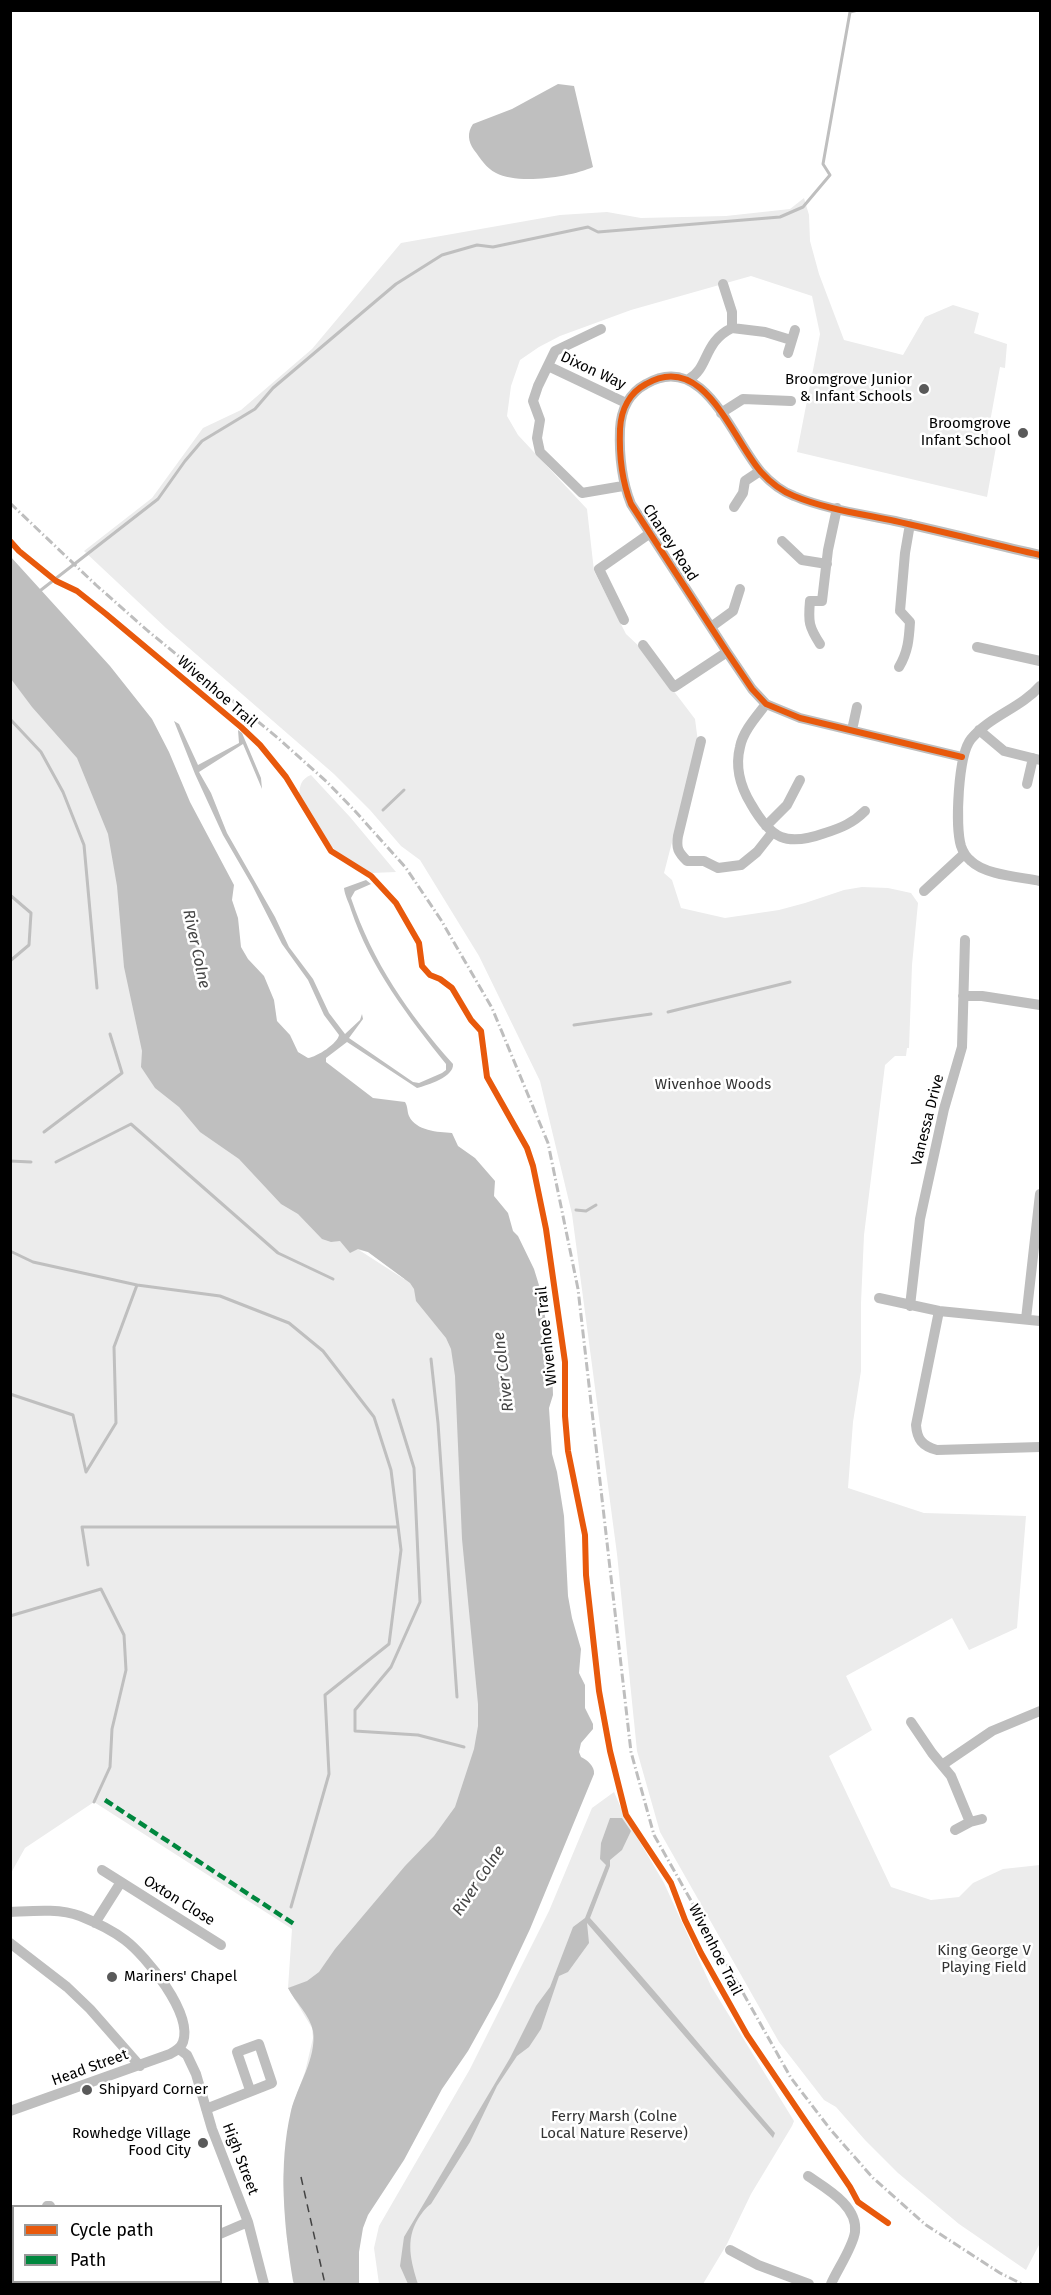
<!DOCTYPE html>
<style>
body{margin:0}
#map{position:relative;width:1051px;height:2295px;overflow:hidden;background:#fff;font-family:"Fira Sans",sans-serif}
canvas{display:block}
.frame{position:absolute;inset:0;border:12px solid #000;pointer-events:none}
.legend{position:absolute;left:12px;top:2205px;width:210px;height:78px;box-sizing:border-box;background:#fff;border:2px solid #999;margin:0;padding:8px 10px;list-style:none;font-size:18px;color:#000}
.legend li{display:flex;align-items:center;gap:12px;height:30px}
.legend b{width:30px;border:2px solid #999}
</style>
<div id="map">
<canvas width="1051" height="2295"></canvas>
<div class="frame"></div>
<ul class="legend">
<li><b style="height:8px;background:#e8590c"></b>Cycle path</li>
<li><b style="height:8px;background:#00873e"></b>Path</li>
</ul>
</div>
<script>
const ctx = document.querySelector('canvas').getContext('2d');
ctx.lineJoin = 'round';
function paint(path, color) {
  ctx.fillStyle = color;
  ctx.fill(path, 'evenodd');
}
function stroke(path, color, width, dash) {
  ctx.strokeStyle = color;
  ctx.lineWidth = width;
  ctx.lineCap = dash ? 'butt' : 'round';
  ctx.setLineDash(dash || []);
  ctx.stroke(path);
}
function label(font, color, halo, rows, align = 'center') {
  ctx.font = font + ' "Fira Sans",sans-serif';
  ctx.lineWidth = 5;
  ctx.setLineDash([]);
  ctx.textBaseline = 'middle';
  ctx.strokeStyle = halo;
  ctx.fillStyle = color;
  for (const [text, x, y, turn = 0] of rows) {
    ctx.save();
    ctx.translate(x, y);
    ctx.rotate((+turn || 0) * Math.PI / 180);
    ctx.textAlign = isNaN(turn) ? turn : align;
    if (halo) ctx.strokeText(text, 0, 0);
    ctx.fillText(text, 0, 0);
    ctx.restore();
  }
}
const green = new Path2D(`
 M804,198L809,215L810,241L819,274L844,340L903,355L925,317L953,305L979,313L974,333L1007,344L1005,368L1000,367L986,444L996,447L987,497L797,452L820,334L812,296L751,276L631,310L560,336L539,347L520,360L511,386L507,416L518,435L587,509L594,571L626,634L641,648L695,719L698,742L664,873L672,880L681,908L725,918L779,910L805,903L844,890L862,887L888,888L911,893L918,903L912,965L909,1048H907L906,1056H895L885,1065L864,1235L861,1303V1371L853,1422L848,1488L924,1513L1026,1516L1017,1628L969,1650L952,1618L846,1676L872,1730L829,1756L891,1887L931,1900L959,1897L973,1883L1003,1869L1040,1865V2243L1026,2270L959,2224L898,2173L865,2140L836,2107L824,2100L779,2042L660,1832L637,1751L617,1554L572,1214L540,1081L479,956L420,860L401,846L370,810L334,774L166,628L84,551L152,498L203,428L241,410L312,349L401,243L560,215L607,212L641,218L726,216L790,209Z
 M11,625L159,861L427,1235L516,1639L294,2284L286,2232L283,2180L291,2110L305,2072L313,2038L312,2028L288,1988L292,1929L94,1802L25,1848L11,1873ZM359,1250L368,1252L405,1279H404Z
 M311,775L350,817L396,872L371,873L339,854L332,847L299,795C300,785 301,779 311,775Z
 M614,1792L624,1815L664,1883L711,1986L794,2121L792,2126L751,2194L727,2244L703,2284H379L374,2248L379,2226L470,2069L549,1911L592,1808Z`);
const water = new Path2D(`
 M558,84L574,86L593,167C571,177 518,185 496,173C486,168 481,159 474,150C468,141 467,133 473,124L512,109Z
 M10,556L110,666L152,719L169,752L190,802L234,885L232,900L238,918L241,947L248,959L264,976L274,1000L277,1021L290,1035L298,1052L308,1058C317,1057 338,1043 339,1035L324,1015L308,980L282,944L252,885L223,835L195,774L174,721L179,724L198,765L239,743L238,730L242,733L261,778L262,789L243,744L199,772L211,793L227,833L275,917L289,947L313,979L329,1013L345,1034L360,1020L362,1014L363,1019L349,1038L413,1082L419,1083L442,1073L446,1070V1064C409,1018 370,967 351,910C349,902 345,897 344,888L366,880L371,884L355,891L351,898C373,963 408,1013 453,1064C454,1077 428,1085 417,1088L347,1042L326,1058V1062L373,1098L405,1102C408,1107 407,1111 409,1116C416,1131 438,1132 452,1133L458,1146L475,1158L495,1181L494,1196L508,1213L513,1231L518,1236L534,1269L542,1295L552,1365L553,1395L549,1408L552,1454L557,1472L564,1516L568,1596L572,1618L581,1649L579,1673L585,1685V1708L593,1724V1729L581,1743L579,1752L581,1757C587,1760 595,1766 594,1774L530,1929L498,1997L468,2051L442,2089L404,2160L368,2215L363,2228L359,2252V2284H294L293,2281C284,2226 278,2166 291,2111C297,2086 317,2058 313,2031C310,2015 295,2002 288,1988L307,1981L319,1972L335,1949L405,1866L434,1836L455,1807L474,1749L478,1726V1704L462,1539L455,1376L451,1349L446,1338L416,1301L414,1289L410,1283L368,1252L358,1249L350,1253L340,1241L331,1242L322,1239L298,1214L281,1204L239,1159L200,1132L179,1107L155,1088L141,1067L142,1051L124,967L117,886L108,834L77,758L32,707L11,679Z
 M610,1818H622L631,1831L622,1850L610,1860V1866L590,1918C654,1988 713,2062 775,2133L773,2138L587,1923L589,1943L568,1972L559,1976L541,2029L529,2047L517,2056L497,2086L470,2142L431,2204C425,2208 422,2213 418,2219C405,2240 411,2262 418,2284H408L400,2266L404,2237L510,2058L536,2006L550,1987L573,1927L585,1918L606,1865L600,1859L601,1843Z`);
const stream = new Path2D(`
 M41,590L158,499L185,461L202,441L255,409L273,388L396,284L442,255L477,245L493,247L588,227L598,232L780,217L803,207L830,175L823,164L850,12L858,10
 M10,719L41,752L63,792L84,845L97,988
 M383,810L404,790
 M10,895L31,913L29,945L10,961
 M668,1012L790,982
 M574,1025L651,1014
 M44,1132L122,1073L110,1034
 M10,1161L31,1162
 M56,1162L131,1124L278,1253L333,1279
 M576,1210L586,1211L596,1205
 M10,1251L33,1262L137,1285L220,1296L289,1323L323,1351L374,1417L391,1470L401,1550L389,1644L325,1695L329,1774L291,1907
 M431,1359L438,1423L457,1697
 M10,1394L73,1415L86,1472L116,1423L114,1347L137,1285
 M393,1400L414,1468L420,1602L391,1667L355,1710V1731L418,1735L464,1747
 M88,1565L82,1527H398
 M10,1616L101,1589L124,1635L126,1670L112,1729L110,1767L94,1802`);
const ferry = new Path2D(`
 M301,2177L325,2284`);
const minor = new Path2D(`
 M723,284L732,312V328
 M601,329L555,351L538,386L533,401L540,420L537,438L540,452L582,493L623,486
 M788,353L795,330
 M548,366L626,403
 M689,379C709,368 703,342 732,328L765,332L791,340
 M721,413L743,399L791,401
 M734,507L743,493L745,481L760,471
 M782,541L802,560L827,564
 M624,620L599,569L649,534
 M711,627L733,611L740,589
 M820,644C809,627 808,622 810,601H822L828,550L837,508
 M643,645L674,687L727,652
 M977,647L1040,661
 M899,667C908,652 909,639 910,622L900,611L905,553L910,524
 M1040,686C1021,708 990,716 971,739C958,755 955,826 961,846C963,852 966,857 971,861C985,875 1021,877 1040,881
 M766,704C757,716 743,731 740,747C735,767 740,786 751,804C771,839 786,847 825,833C841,828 853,823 865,811
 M852,730L857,707
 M979,730L1004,751L1040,760
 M701,741L678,836C676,848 678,852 687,861H704L718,868L741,865L757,852L772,833
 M962,757L800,718L766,704L752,689L727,652L631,504C621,479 619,455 620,429C621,410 629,393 646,384C704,350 732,439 761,472C770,482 781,491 794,496C825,509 862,514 895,521C944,532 992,544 1040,555
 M1027,784L1033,758
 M766,826L787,805L800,780
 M924,891L964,854
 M963,996H982L1040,1005
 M879,1298L939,1311L1040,1321
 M910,1306L920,1219L944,1109L962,1047L965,940
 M939,1311L916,1425C917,1439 922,1446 937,1450L1040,1447
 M1026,1319L1040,1194
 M911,1722L932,1753L951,1776L970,1822
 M942,1765L992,1731L1040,1711
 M955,1830L970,1822L982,1819
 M102,1870L221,1945
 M10,1912C32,1911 59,1908 80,1916C95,1922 112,1930 125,1940C146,1956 193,2013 183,2042C181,2048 176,2051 170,2054L10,2111
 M95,1923L121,1882
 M10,1943L67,1987L90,2009L140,2066
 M179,2049L187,2055L196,2074L212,2129L248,2222L264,2284
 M206,2109L272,2083L259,2044L237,2052L250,2090
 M808,2176C827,2189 858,2206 855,2232C853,2247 837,2270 831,2284
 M47,2206H50
 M10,2219L14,2218
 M220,2234L248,2222
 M730,2250L758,2265L809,2284
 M100,2284L106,2282`);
const rail = new Path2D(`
 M10,503L96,585L148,631L278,738L327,782L355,811L406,868L441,920L492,1008L548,1143L578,1289L631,1752L654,1835L791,2078L830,2129L873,2178L926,2225L1000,2273L1022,2284`);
const quiet = new Path2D(`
 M105,1800L294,1924`);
const cycleway = new Path2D(`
 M10,541L19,551L56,581L77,591L106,614L241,727L260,745L286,777L331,851L371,876L396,903L419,943L422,966L430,975L440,979L452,988L471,1020L481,1031L487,1077L527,1148L533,1166L546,1229L565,1362V1416L568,1451L585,1535L586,1575L599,1691L610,1751L626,1815L671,1883L685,1920L701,1953L747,2035L850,2187L858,2202L888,2223
 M962,757L800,718L766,704L752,689L727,652L631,504C621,479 619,455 620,429C621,410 629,393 646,384C704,350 732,439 761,472C770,482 781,491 794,496C825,509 862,514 895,521C944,532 992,544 1040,555`);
const markers = [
 [924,389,6,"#595959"],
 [1023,433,6,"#595959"],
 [112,1977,6,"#595959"],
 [87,2090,6,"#595959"],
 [203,2143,6,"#595959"]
];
const streetNames = [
 ["Dixon Way",593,371,25],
 ["Chaney Road",670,543,57],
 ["Wivenhoe Trail",217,692,41],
 ["Vanessa Drive",928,1120,-76],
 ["Wivenhoe Trail",547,1336,-96],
 ["Oxton Close",179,1901,32],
 ["Wivenhoe Trail",715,1950,63],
 ["Head Street",90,2068,-20],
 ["High Street",240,2159,69]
];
const poiNames = [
 ["Broomgrove Junior",912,380],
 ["& Infant Schools",912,397],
 ["Broomgrove",1011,424],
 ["Infant School",1011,441],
 ["Mariners' Chapel",124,1977,"left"],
 ["Shipyard Corner",99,2090,"left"],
 ["Rowhedge Village",191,2134],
 ["Food City",191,2151]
];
const parkNames = [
 ["Wivenhoe Woods",713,1085],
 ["King George V",984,1951],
 ["Playing Field",984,1968],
 ["Ferry Marsh (Colne",614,2117],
 ["Local Nature Reserve)",614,2134]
];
const waterNames = [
 ["River Colne",196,949,78],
 ["River Colne",504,1372,-97],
 ["River Colne",479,1881,-56]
];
paint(green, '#ececec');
paint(water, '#bfbfbf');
stroke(stream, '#bfbfbf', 3);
stroke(ferry, '#444', 1.5, [8, 6]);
stroke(minor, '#bebebe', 10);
stroke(rail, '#bebebe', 3, [9, 3, 1.5, 3]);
stroke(quiet, '#00873e', 4.5, [9, 4.5]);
stroke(cycleway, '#e8590c', 6);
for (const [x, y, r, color] of markers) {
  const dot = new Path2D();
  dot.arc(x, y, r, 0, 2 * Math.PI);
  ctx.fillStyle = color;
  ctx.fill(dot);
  stroke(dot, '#fff', 2);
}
label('15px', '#000', '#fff', streetNames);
label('15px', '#000', '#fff', poiNames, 'right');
label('15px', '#333', '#fff', parkNames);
label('italic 16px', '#444', '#fff', waterNames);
</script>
